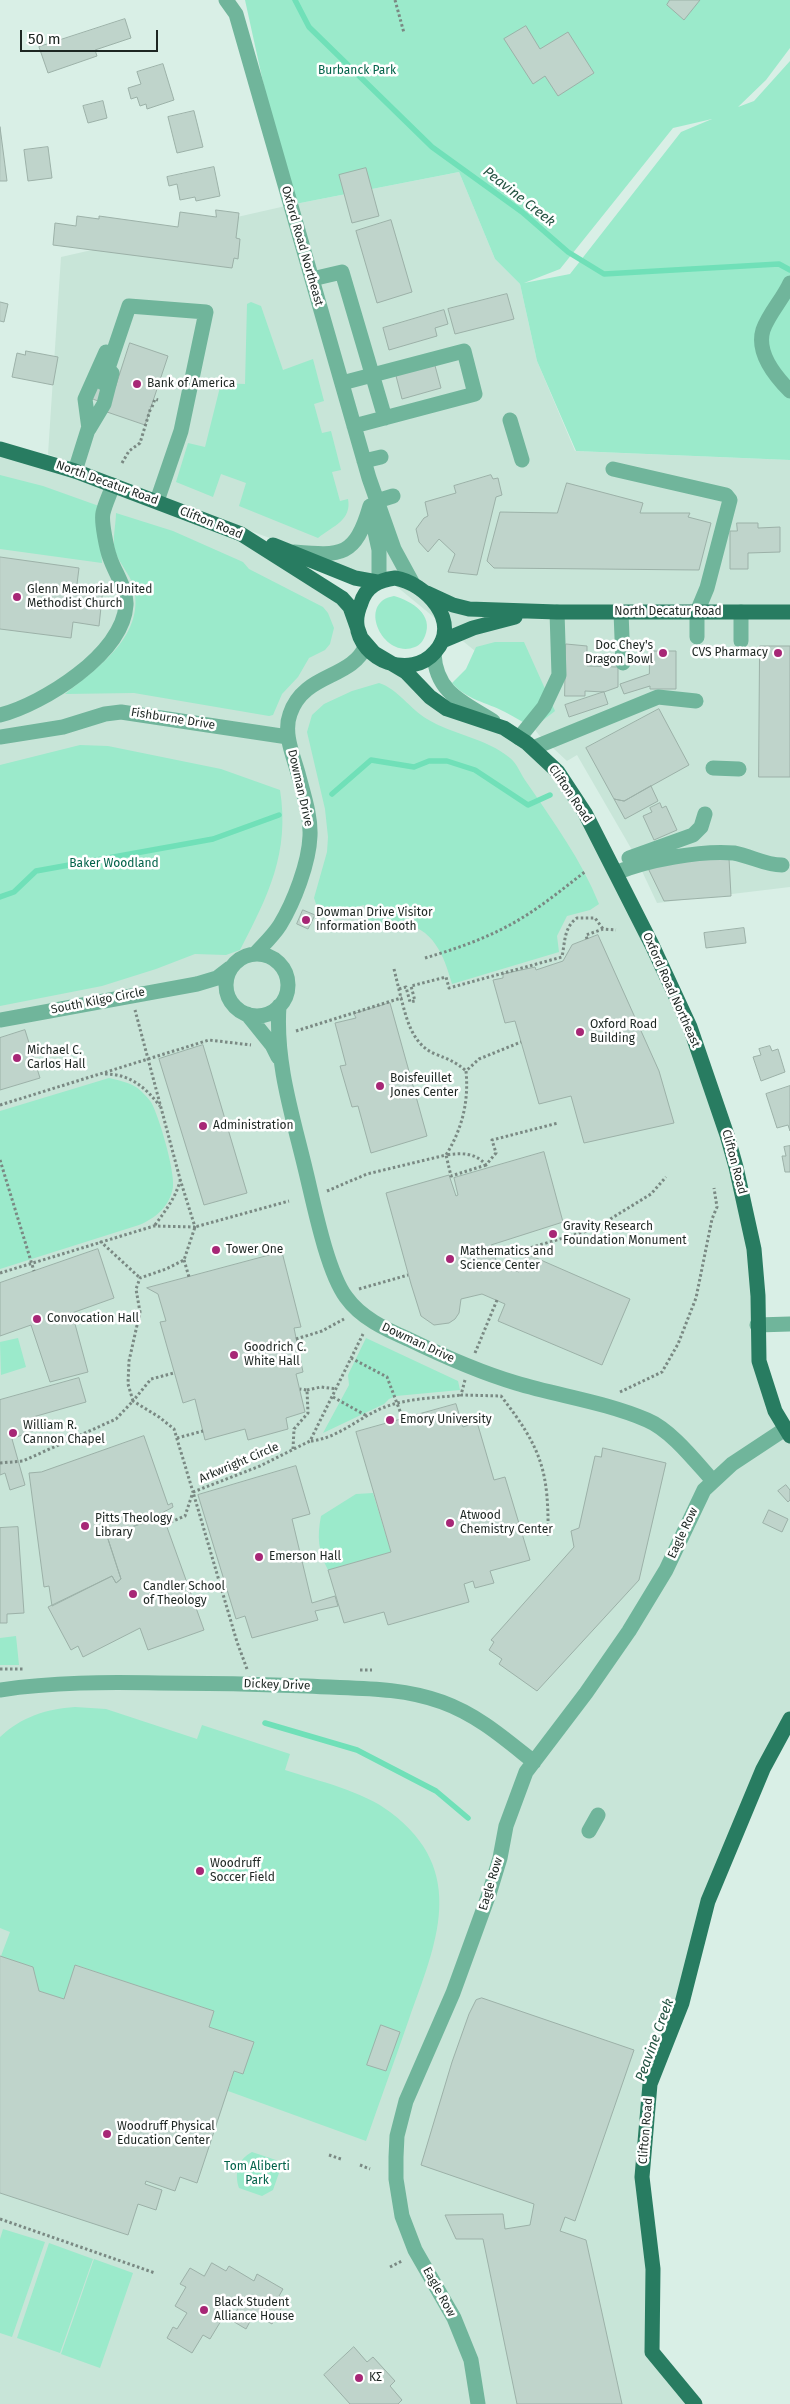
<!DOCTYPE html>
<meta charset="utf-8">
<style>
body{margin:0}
#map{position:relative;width:790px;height:2404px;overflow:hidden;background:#d9efe6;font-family:"Fira Sans",sans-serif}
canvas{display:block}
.scale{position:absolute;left:20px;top:30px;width:138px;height:22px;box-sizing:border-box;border:2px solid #1d2622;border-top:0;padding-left:6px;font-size:15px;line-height:18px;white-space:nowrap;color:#1d2622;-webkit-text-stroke:4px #fff;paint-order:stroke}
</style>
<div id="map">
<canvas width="790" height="2404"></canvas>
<div class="scale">50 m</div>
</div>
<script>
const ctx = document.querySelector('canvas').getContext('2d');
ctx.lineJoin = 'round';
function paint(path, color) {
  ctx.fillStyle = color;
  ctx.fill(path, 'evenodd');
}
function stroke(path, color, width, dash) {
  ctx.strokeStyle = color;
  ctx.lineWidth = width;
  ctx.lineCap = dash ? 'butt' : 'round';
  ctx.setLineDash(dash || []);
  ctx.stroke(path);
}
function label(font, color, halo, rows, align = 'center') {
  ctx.font = font + ' "Fira Sans",sans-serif';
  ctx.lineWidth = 5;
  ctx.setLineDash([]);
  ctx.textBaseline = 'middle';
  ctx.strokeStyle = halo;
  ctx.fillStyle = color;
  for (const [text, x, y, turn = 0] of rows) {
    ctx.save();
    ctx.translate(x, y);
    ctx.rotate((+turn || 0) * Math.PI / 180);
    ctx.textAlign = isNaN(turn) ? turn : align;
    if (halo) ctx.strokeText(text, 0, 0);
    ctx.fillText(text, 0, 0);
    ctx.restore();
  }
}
const built = new Path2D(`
 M459,172L495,259L520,284L537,361L575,451L790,460V887L657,903L632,850L577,755L567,761L539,735L475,651L396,586L48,454L61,257L290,205Z
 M0,449L241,534L333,590L358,631L418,685L479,719L558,772L673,989L748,1218L758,1350L790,1436V1719L763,1769L650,2084L642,2177L652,2352L695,2404H0Z`);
const green = new Path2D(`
 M245,0H790V48L766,80L738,107L754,101L790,61V460L576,451L537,361L520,284L495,259L459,172L290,205ZM712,119L681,132L570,274L524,283L560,269L673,128Z
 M251,302L261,306L283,370L313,359L324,401L314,404L322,433L331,431L341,470L332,472L340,501L348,499C352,520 333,526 318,538L239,506L246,483L221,474L213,497L176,482L188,443L205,447L221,383L245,384L247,304Z
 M0,475L43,486L99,506L102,563L0,549Z
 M116,513L173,531L243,562L249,569L323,607L328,613L334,628L330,644L325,650L309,658L298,677L282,694L273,715L269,716L134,693L65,694C99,667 147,634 133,585C129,573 119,563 115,551C112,540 116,524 116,513Z
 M394,596C412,601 434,615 425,636C423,641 420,645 415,647C383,660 356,602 394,596Z
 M495,642H524L555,711L533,728C524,723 515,717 505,712C486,702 467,700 452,683L466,669L476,647Z
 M379,683C398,689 410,709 427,719C453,735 486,738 510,758C517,763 521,775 527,783C553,821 582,861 599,904L590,910L567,916L557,936L559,952L452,984C444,955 433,927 400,923C390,922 378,925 369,922L364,905L328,915L319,913L314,898L327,852L328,837L325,809L307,732L312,715L324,704L352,691Z
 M80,745L108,746L221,769L280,790C290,853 268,896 240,950L226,955L195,954L156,969L102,986L0,1006V765Z
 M109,1078C117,1080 127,1082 134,1086C140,1089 147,1097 151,1102C159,1116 175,1171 173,1187C170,1206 156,1218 139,1225L0,1269V1111Z
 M18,1338L26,1367L1,1375L0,1342Z
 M366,1338L458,1381L460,1390L396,1396L389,1399L384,1404L323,1433L349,1385L348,1375Z
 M373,1493L391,1552L328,1570C318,1551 317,1537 321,1516L356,1494Z
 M16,1636L19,1665H0V1638Z
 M75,1707L106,1709L197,1739L202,1725L290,1754L285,1770C318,1781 363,1791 390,1812C469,1871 436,1944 409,2019C395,2060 380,2100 366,2141L228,2091L234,2071L243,2074L253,2043L209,2027L214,2011L76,1965L64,1999L39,1991L1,1956L10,1932L0,1928V1737C21,1717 46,1709 75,1707Z
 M252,2152L276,2160L280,2170L273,2190L262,2196L239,2188C234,2173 238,2159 252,2152Z
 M3,2229L45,2242L12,2337L0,2333V2239Z
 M49,2243L93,2259L60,2353L17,2338Z
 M94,2259L133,2273L100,2368L61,2354Z`);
const stream = new Path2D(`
 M295,0L309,27L432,147L522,212L568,252L604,274L779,264L790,270
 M332,794L371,760L414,767L429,761H447L475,770L528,805L550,795
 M0,897L14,892L36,871L213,839L279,815
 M265,1723L357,1750L436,1791L468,1818`);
const building = new Path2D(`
 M670,0H700L684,20L667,5Z
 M125,19L131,38L95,50L97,56L48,73L39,47Z
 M526,26L540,49L568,32L594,73L558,96L545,76L533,84L504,39Z
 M163,64L174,100L147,109L146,104L140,106L137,97L131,99L128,88L141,84L137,72Z
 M103,101L107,118L88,123L83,106Z
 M194,111L203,147L177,153L168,117Z
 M0,127L7,181H0Z
 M48,147L52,178L28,181L24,150Z
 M214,167L220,196L196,201L195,197L180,200L177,184L169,186L167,177Z
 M366,168L379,216L352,223L339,175Z
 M216,210L239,213L236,238L240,239L238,259L234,258L232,268L53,245L55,223L76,226L77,216L99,219V216L178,227L180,212L216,217Z
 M391,220L412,292L377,303L356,231Z
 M507,294L514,319L455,334L448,309Z
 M0,302L8,304L4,322L0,321Z
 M444,310L448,324L435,328L437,336L389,350L383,328Z
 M130,343L168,356L145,425L107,412L109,405L90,398L96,381L115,387Z
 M26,351L58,357L53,385L12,377L17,353L25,355Z
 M434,362L441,388L402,399L395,372Z
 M491,475L493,479L498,478L502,495L496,497L477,575L448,572L455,554L439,539L428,552L419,542L416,529L424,518L428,516L425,502L456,493L454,486Z
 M567,483L643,503L640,513H690L688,517L711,523L699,570L494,568L487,561L500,512L557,513Z
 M737,523H758V528L780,527V552L748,553V569H730V531H737Z
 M0,557L79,568L77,584L103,588L99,626L73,622L71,638L0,629Z
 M566,644L587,646V666L618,667V687L604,692L585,691V696H565Z
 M760,646H790V777H759Z
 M650,651H676V689H650V686L624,694L620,684L649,674Z
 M604,692L608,704L569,717L565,705Z
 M659,709L689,765L624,801L614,799L586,748Z
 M651,786L658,801L625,819L614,799L624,801Z
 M660,803L662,808L666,806L677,830L654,840L643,816L652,812L650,808Z
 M729,858L731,896L664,901L646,864Z
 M303,910L315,915L308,929L297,924Z
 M744,928L746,943L706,948L704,933Z
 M598,935L659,1071L674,1123L584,1143L571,1096L539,1104L515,1021L505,1023L493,980L503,978V974L535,967L536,970L563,961L572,945Z
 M390,1003L427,1136L371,1153L358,1106L352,1107L340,1066L346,1065L335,1023L356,1018L354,1014Z
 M25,1030L40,1078L0,1090V1038Z
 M203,1045L247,1193L204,1205L159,1059Z
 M770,1046L772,1051L778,1049L785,1072L761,1081L753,1057L761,1055L759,1049Z
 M790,1086V1131L788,1125L777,1128L766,1094Z
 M790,1146V1172H785L782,1156H786L784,1147Z
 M544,1152L563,1222L491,1245L497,1263L519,1272L527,1254L630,1299L602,1365L498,1321L505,1304L482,1294L461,1299L459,1313L455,1319L449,1323L434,1325L421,1316L411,1284L386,1193L449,1175L456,1196L458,1195L454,1178Z
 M98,1249L114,1298L72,1313L88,1372L50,1382L31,1325L0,1336V1283Z
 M282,1252L301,1327L294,1328L303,1372L296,1374L305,1412L286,1418L288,1429L248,1440L245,1429L205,1440L195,1399L183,1403L160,1322L166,1321L158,1294L147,1288Z
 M79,1378L86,1402L33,1417L37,1429L12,1439L25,1485L10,1490L5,1473L0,1475V1400Z
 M456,1404L463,1427L477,1422L494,1480L505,1477L530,1560L490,1571L494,1583L475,1588L473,1581L464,1584L469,1602L388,1625L384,1612L344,1623L328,1570L391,1552L356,1432Z
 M144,1436L168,1505L172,1503L173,1507L162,1513L163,1516L107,1536L121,1579L116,1583L112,1576L52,1606L49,1586L44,1587L29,1473L41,1472Z
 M603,1448L666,1463L639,1580L537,1691L499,1664L502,1659L489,1650L494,1642L491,1640L574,1547L571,1531L579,1528L595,1456L601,1457Z
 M296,1466L310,1514L292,1519L312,1603L335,1596L338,1606L315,1611L318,1620L252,1638L245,1616L236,1619L198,1495Z
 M786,1485L790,1490V1500L788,1502L778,1491Z
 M769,1510L788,1519L782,1532L763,1523Z
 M163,1516L204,1630L148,1650L140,1628L83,1657L78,1646L71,1650L48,1607L112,1576L116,1583L121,1579L107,1536Z
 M18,1527L24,1613L7,1614V1623H0V1528Z
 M0,1956L33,1967L39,1991L64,1999L75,1965L214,2011L209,2027L254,2042L243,2074L234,2071L197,2183L180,2177L175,2191L146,2181L145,2184L162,2190L156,2210L138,2204L128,2235L0,2193Z
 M482,1998L634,2050L575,2221L565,2217L560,2231L586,2240L622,2404H517L483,2239H456L445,2215L503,2214L505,2229L530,2225L534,2204L421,2165L452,2062L469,2014L476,2000Z
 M381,2025L400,2032L386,2071L367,2065Z
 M212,2263L226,2271L229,2266L254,2281L257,2274L283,2289L279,2296L286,2300L272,2324L254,2314L246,2329L231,2320L240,2305L233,2301L210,2339L203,2335L192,2353L167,2338L173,2327L177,2329L187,2313L175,2306L186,2287L180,2284L190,2268L204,2276Z
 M354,2347L367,2362L373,2357L395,2381L390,2386L402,2400L398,2404H350L324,2375Z`);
const path = new Path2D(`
 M395,0L404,33
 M152,407L155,399L158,400
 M122,463L129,451L140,443L151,407
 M587,939L586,935L603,929L616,930
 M425,958C452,950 479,941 504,928C534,913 560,891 586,871
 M394,969L401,998
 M399,989L406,987L410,1002L415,1001L411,986L446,977L449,988L562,957C565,942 564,927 577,918H595L603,929
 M296,1031L401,998C407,1020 412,1044 435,1054C448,1059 456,1062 466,1071
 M105,1074C130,1074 145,1087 160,1106
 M0,1105L209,1040L251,1045
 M0,1160L34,1271
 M486,1165L451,1176L446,1155C461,1153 475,1152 486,1165L496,1153L492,1140L558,1123
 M327,1191L367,1174L446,1155C462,1129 469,1102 466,1071L479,1059L521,1042
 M155,1225C165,1211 175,1199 180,1181
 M100,1241L140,1278
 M526,1249L594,1229L651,1194L666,1177
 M184,1260L189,1277
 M0,1273L154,1226L195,1227L180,1179L135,1010
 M359,1289L408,1275
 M296,1339L322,1331L344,1319
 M475,1353L497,1300
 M351,1358L387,1377L403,1419
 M465,1380L461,1395L501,1396C542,1449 549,1471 548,1538
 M307,1390L321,1387L337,1389
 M620,1392L662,1372L678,1344L696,1298L712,1219L717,1207L714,1188
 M333,1397L367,1416
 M177,1438L203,1431
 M311,1441C339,1438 359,1417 385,1407C408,1398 436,1398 461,1395
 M293,1449L294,1429L308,1413L307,1390L300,1389
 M0,1463L23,1461L116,1419L133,1401L128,1384L129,1361L140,1312L136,1289L140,1278L166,1269L184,1260L195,1227L289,1201
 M166,1524L185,1516L193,1492L174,1429L159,1417L133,1401L151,1379L174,1373
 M0,1669H24
 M247,1669L237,1642L193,1492L260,1466L310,1441L363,1334
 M360,1670H372
 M329,2155L341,2159
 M360,2165L370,2169
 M0,2219L155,2273
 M390,2267L402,2261`);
const minor = new Path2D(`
 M226,0L236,14L369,478L394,549L412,582
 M312,279L342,272L385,418
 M790,283C783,299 769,313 763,330C756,353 775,376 790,391
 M103,383L129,306L206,312L181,431L157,501
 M342,383L464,351L475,394L354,426
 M510,420L522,460
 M89,429L85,399L106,352
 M89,429L104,404L112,373
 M364,461L381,457
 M613,469L726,495L730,500L707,588L697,612V637
 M75,471L91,420
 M377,501L393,496
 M370,509L379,550V581
 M294,552C342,556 355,557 370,506
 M621,612L623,663
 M741,641V612
 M434,654C436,693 463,702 493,721
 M0,715C43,704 123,654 126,605C127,589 115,573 110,558C107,550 101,522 103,513C105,504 110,494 113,485
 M0,737L63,727L105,714L121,712L288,737
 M519,738L544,707L559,675L557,612
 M533,748L658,697L696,701
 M713,768L739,769
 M629,858L693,835L701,827L705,814
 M616,873C645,860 702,850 734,853C751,856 765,865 782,865
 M255,954C263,945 273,936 280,925C294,902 309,863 310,836C311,815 303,793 298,773C293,755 283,733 290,714C304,672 352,680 366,645
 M226 985a31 31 0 1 1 62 0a31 31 0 1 1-62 0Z
 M279,1006C275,1063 293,1117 306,1172C314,1205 327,1271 346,1297C361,1318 385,1329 408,1339C443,1356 479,1372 516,1383C559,1396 605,1402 647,1420C671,1430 695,1461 713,1481
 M247,1014L272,1045L278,1057
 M0,1020L197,984L217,978L230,968
 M757,1325L790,1324
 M0,1690C53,1682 106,1682 159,1683C209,1683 258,1684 307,1686C353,1689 398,1686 442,1702C478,1715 505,1739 534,1762
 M589,1831L598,1815
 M478,2404L471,2360L454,2318L415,2250L402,2216L396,2179V2157L397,2136L406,2101L453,1993L489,1894L500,1858L506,1826L526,1772L586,1693L629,1631L666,1570L704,1490L732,1464L785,1429`);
const major = new Path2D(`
 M0,449L75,471L241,534L342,598L350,607L361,638L374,653L406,672L430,697L447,709L504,728L527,743L558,772L585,813L652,945L690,1027L727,1135L736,1167L754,1249L758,1296L759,1361L775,1411L790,1436
 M273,545L355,578L377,582
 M395,578C426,583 462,622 435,652C411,680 360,661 357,625C356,618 358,610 361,603C366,586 379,580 395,578Z
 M427,593L453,605L469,609L557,612H790
 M442,641L473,628L515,617
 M695,2404L652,2352L653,2269L642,2177L650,2084L682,2003L708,1901L763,1769L790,1719`);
const markers = [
 [137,384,5,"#a72776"],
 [17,597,5,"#a72776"],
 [663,653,5,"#a72776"],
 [778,653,5,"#a72776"],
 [306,920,5,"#a72776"],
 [580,1032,5,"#a72776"],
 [17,1058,5,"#a72776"],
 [380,1086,5,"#a72776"],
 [203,1126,5,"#a72776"],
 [553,1234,5,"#a72776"],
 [216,1250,5,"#a72776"],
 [450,1259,5,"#a72776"],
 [37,1319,5,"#a72776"],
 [234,1355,5,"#a72776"],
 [390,1420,5,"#a72776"],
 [13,1433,5,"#a72776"],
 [450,1523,5,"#a72776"],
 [85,1526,5,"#a72776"],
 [259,1557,5,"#a72776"],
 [133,1594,5,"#a72776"],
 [200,1871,5,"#a72776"],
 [107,2134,5,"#a72776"],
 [204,2310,5,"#a72776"],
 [359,2378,5,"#a72776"]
];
const parkNames = [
 ["Burbanck Park",357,71],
 ["Baker Woodland",114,864],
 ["Tom Aliberti",257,2167],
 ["Park",257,2181]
];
const streetNames = [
 ["Oxford Road Northeast",302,246,74],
 ["North Decatur Road",107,483,20],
 ["Clifton Road",211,523,22],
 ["North Decatur Road",668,612],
 ["Fishburne Drive",173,719,9],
 ["Dowman Drive",300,788,77],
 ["Clifton Road",570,794,56],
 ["Oxford Road Northeast",671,990,66],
 ["South Kilgo Circle",98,1001,-11],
 ["Clifton Road",734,1162,75],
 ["Dowman Drive",418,1343,25],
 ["Arkwright Circle",239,1463,-23],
 ["Eagle Row",683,1533,-65],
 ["Dickey Drive",277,1685,2],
 ["Eagle Row",491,1884,-73],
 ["Clifton Road",646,2131,-85],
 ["Eagle Row",439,2292,61]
];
const poiNames = [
 ["Bank of America",147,384],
 ["Glenn Memorial United",27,590],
 ["Methodist Church",27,604],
 ["Doc Chey's",653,646,"right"],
 ["Dragon Bowl",653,660,"right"],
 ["CVS Pharmacy",768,653,"right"],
 ["Dowman Drive Visitor",316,913],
 ["Information Booth",316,927],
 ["Oxford Road",590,1025],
 ["Building",590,1039],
 ["Michael C.",27,1051],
 ["Carlos Hall",27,1065],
 ["Boisfeuillet",390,1079],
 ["Jones Center",390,1093],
 ["Administration",213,1126],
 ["Gravity Research",563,1227],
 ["Foundation Monument",563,1241],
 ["Tower One",226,1250],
 ["Mathematics and",460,1252],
 ["Science Center",460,1266],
 ["Convocation Hall",47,1319],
 ["Goodrich C.",244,1348],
 ["White Hall",244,1362],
 ["Emory University",400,1420],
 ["William R.",23,1426],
 ["Cannon Chapel",23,1440],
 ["Atwood",460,1516],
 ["Chemistry Center",460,1530],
 ["Pitts Theology",95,1519],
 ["Library",95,1533],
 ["Emerson Hall",269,1557],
 ["Candler School",143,1587],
 ["of Theology",143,1601],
 ["Woodruff",210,1864],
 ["Soccer Field",210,1878],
 ["Woodruff Physical",117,2127],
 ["Education Center",117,2141],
 ["Black Student",214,2303],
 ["Alliance House",214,2317],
 ["ΚΣ",369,2378]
];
const waterNames = [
 ["Peavine Creek",519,197,38],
 ["Peavine Creek",655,2040,-70]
];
paint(built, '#c8e5d8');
paint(green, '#9beacb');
stroke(stream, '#70e0b8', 5.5);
paint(building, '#bfd4cb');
stroke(building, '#9cb1a8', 1);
stroke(path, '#7a8983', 3, [2.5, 2.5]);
stroke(minor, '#70b59b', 15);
stroke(major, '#287c61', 15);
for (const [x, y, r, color] of markers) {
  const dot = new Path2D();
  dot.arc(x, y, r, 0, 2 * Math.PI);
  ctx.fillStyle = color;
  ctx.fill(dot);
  stroke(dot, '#fff', 2);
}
label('12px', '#02634a', '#fff', parkNames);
label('12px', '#1d2622', '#fff', streetNames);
label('12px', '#1d2622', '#fff', poiNames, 'left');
label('italic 14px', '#265544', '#fff', waterNames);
</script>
